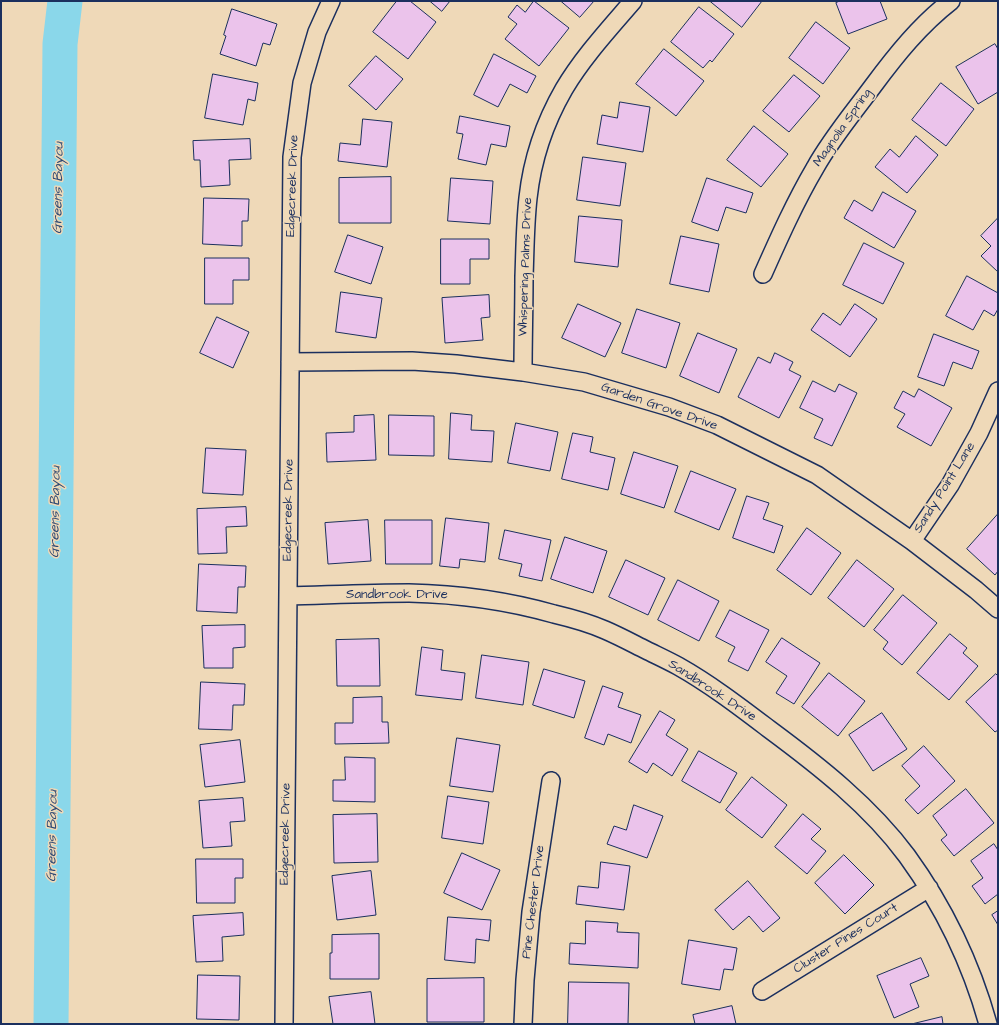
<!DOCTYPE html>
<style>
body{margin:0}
#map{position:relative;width:999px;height:1025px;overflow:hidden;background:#efd9b8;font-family:"Architects Daughter",sans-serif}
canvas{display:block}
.frame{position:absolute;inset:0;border:2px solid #1b2f5e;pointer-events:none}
</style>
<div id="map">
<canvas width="999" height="1025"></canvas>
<div class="frame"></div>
</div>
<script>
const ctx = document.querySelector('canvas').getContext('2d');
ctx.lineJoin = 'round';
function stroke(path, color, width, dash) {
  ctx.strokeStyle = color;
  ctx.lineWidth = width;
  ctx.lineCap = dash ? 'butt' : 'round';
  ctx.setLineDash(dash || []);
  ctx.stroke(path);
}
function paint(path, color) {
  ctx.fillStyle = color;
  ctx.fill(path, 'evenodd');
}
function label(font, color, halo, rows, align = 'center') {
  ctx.font = font + ' "Architects Daughter",sans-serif';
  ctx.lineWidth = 3;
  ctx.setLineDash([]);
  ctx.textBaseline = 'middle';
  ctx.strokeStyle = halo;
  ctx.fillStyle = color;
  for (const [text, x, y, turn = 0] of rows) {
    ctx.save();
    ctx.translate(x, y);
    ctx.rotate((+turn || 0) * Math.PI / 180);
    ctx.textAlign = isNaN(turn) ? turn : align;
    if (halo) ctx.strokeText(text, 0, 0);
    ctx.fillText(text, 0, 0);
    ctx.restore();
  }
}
const river = new Path2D(`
 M51,1024L60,44L65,1`);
const building = new Path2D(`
 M397,1H410L436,22L408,59L373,32Z
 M430,1H450L442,11Z
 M534,1L569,28L539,66L505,39L517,24L508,17L517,5L525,12Z
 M561,1H594L580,17Z
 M710,1H762L742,27Z
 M840,1H880L887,19L848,34L836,3Z
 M699,7L734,34L712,62L710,60L703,68L671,42Z
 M232,9L277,24L270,45L263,43L256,66L220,54L226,36L224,35Z
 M816,22L850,48L823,84L789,58Z
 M995,44L998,49V92L978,104L956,67Z
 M664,49L704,81L676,116L636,84Z
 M494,54L536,76L527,93L510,84L498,107L474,95Z
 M376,56L403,79L376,110L349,86Z
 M213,74L258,83L255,101L248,99L243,125L205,118Z
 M794,75L820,96L789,132L763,111Z
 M941,83L974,109L946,146L912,120Z
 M620,102L650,107L643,152L597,144L602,115L617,118Z
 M460,116L510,126L506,147L491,144L486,165L458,159L463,134L457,133Z
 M363,119L392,122L387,167L338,161L340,143L360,145Z
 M754,126L788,154L761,187L727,160Z
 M916,136L938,155L907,193L875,167L890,149L899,157Z
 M250,139L251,159L229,160L230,185L201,187L200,160H194L193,141Z
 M583,157L626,163L620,206L577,200Z
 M391,177V223H339V178Z
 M451,178L493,181L490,224L448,221Z
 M707,178L753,193L746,213L726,207L718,231L692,222Z
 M883,192L916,211L894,248L844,218L854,200L872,211Z
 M204,198L249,199L248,221H242V246L203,244Z
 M579,216L622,220L618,267L575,262Z
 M998,218V272L981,256L991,246L981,236Z
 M348,235L383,247L371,284L335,272Z
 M681,236L719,244L709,292L670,284Z
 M441,239H489V259H470V284H441Z
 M864,243L904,263L883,304L843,285Z
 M205,258H249V280H233V304H205Z
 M967,276L998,293V309L994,316L984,310L973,330L946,316Z
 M341,292L382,298L376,338L336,332Z
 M489,295L490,317L481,318L483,340L445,343L442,298Z
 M578,304L621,323L605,357L562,338Z
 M855,304L877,319L850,357L811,330L823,313L840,325Z
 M637,309L680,323L666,368L622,353Z
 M217,317L249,332L233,368L200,353Z
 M698,333L737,349L719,393L680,376Z
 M934,334L979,351L972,369L953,362L944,386L918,377Z
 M775,353L793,362L789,370L801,376L779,418L738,397L758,357L770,363Z
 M813,381L835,392L839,384L857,393L832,446L814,438L823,419L800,408Z
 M919,389L952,408L931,446L897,427L905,414L894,408L903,391L914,397Z
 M451,413L472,415L471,430L494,431L492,462L449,459Z
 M374,415L376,460L327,462L326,433L354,432V416Z
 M389,415L434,416V456L389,455Z
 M516,423L558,432L550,471L508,463Z
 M573,433L593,437L590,452L615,458L608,490L562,479Z
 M206,448L246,450L243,495L203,493Z
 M634,452L678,466L664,508L621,494Z
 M691,471L736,489L719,530L675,512Z
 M747,496L769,503L763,519L783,526L774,553L733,538Z
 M246,507L247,526L226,527L227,553L198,554L197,509Z
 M998,514V571L995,575L967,549Z
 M446,518L489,523L485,562L460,559L459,568L440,566Z
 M368,520L371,561L328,564L325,523Z
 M385,520H432V564H386Z
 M807,528L841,553L811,595L777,570Z
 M505,530L551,540L542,581L519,576L522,564L499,559Z
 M565,537L607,551L593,593L551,579Z
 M626,560L665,578L648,615L609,597Z
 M857,560L894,589L864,627L828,598Z
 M199,564L246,566L245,587H238L237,613L197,611Z
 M678,580L719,601L699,641L658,620Z
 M903,595L937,623L902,665L883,649L888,642L874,630Z
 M730,610L769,630L748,671L728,661L735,647L716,637Z
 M245,625V647L233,648V668H204L202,626Z
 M950,634L967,648L963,653L978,666L949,700L917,673Z
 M782,638L820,663L794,704L776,693L787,676L766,662Z
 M379,639L380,686H337L336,640Z
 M422,647L443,650L441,670L465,673L462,700L416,695Z
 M482,655L529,662L523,705L476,698Z
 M544,669L585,681L574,718L533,705Z
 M829,673L865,701L838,736L802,707Z
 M996,674L998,676V730L995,732L966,702Z
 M201,682L245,684L244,705H233L232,730L199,729Z
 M603,686L623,693L618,707L641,715L631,743L608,734L604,745L585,738Z
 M382,697V722H388L389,743L335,744V723H353V698Z
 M660,711L675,720L666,735L688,749L672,776L653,763L647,773L629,762Z
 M882,713L907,749L873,771L849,735Z
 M457,738L500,745L493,792L450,786Z
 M240,740L245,782L205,787L200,745Z
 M924,746L955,781L918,814L905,800L920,786L902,766Z
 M699,751L737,773L720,803L682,781Z
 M345,757L375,758V802L333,801V780H345Z
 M752,777L787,805L762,838L726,810Z
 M966,789L994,823L954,856L941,840L947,835L933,816Z
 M448,796L489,802L483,844L442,838Z
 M243,798L245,821L230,822L232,846L203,848L199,801Z
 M634,805L663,816L647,858L607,844L614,826L626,830Z
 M377,814L378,862L334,863L333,815Z
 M803,814L821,829L811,839L826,851L807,874L775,847Z
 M994,844L998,850V894L985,904L972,886L983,878L971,861Z
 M462,853L500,870L482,910L444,893Z
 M844,855L874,885L845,914L815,883Z
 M196,859H243V878H235V903H197Z
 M601,862L630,866L624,910L576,904L578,886L598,888Z
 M371,871L376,915L337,920L332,876Z
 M748,881L780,918L763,932L749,916L733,930L715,910Z
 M998,911V925L992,915Z
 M243,913L244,935L222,937L223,961L196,962L193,916Z
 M448,917L491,920L489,941L476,939L475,963L445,960Z
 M586,921L618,923L617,932L639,933L638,968L569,964L570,943L585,944Z
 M379,934V979H330V953H332V935Z
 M689,940L737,948L733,970L724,969L720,990L682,984Z
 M921,958L929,976L910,984L919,1007L894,1018L877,976Z
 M198,975L240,976L239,1020L197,1019Z
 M484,978V1022H427V979Z
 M569,982L629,983L628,1024H568Z
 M371,992L375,1024H333L329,997Z
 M732,1006L736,1024H695L693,1015Z
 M942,1017L943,1024H912Z`);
const street = new Path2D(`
 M763,274C779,238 795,202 815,168C831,139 853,113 873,86C896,55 920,25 951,1
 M290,362L412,361L456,364L523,372L584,382L669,407L717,425L817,475L912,541L976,590L998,609
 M523,372C523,340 524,309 524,277C525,251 525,225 528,198C532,161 545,122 564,89C583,57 609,29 633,1
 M912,541L950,485L979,433L998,391
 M288,596C328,595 368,593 409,593C457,594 508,601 554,614C571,618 589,623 605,630C619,636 632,643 646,650C656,655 667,660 678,666C710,684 740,707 769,729C819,766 870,806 907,856C944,907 971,963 988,1024
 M762,991L929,888
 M284,1024L292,157L302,83L317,32L331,1
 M523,1024L525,980L531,912L551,781`);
const streetNames = [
 ["Magnolia Spring",843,128,-55],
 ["Edgecreek Drive",293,186,-88],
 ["Whispering Palms Drive",526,267,-88],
 ["Garden Grove Drive",659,407,19],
 ["Sandy Point Lane",945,488,-58],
 ["Edgecreek Drive",289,510,-89],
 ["Sandbrook Drive",397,595],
 ["Sandbrook Drive",712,691,33],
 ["Edgecreek Drive",286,834,-89],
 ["Pine Chester Drive",534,902,-83],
 ["Cluster Pines Court",846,939,-32]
];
const waterNames = [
 ["Greens Bayou",59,188,-89],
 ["Greens Bayou",56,512,-89],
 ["Greens Bayou",53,836,-89]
];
stroke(river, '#8ad7ea', 35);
paint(building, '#ebc3eb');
stroke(building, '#1b2f5e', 1);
stroke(street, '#1b2f5e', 20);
stroke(street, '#efd9b8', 17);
label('13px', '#1b2f5e', '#efd9b8', streetNames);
label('italic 14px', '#2c4873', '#efd9b8', waterNames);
</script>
